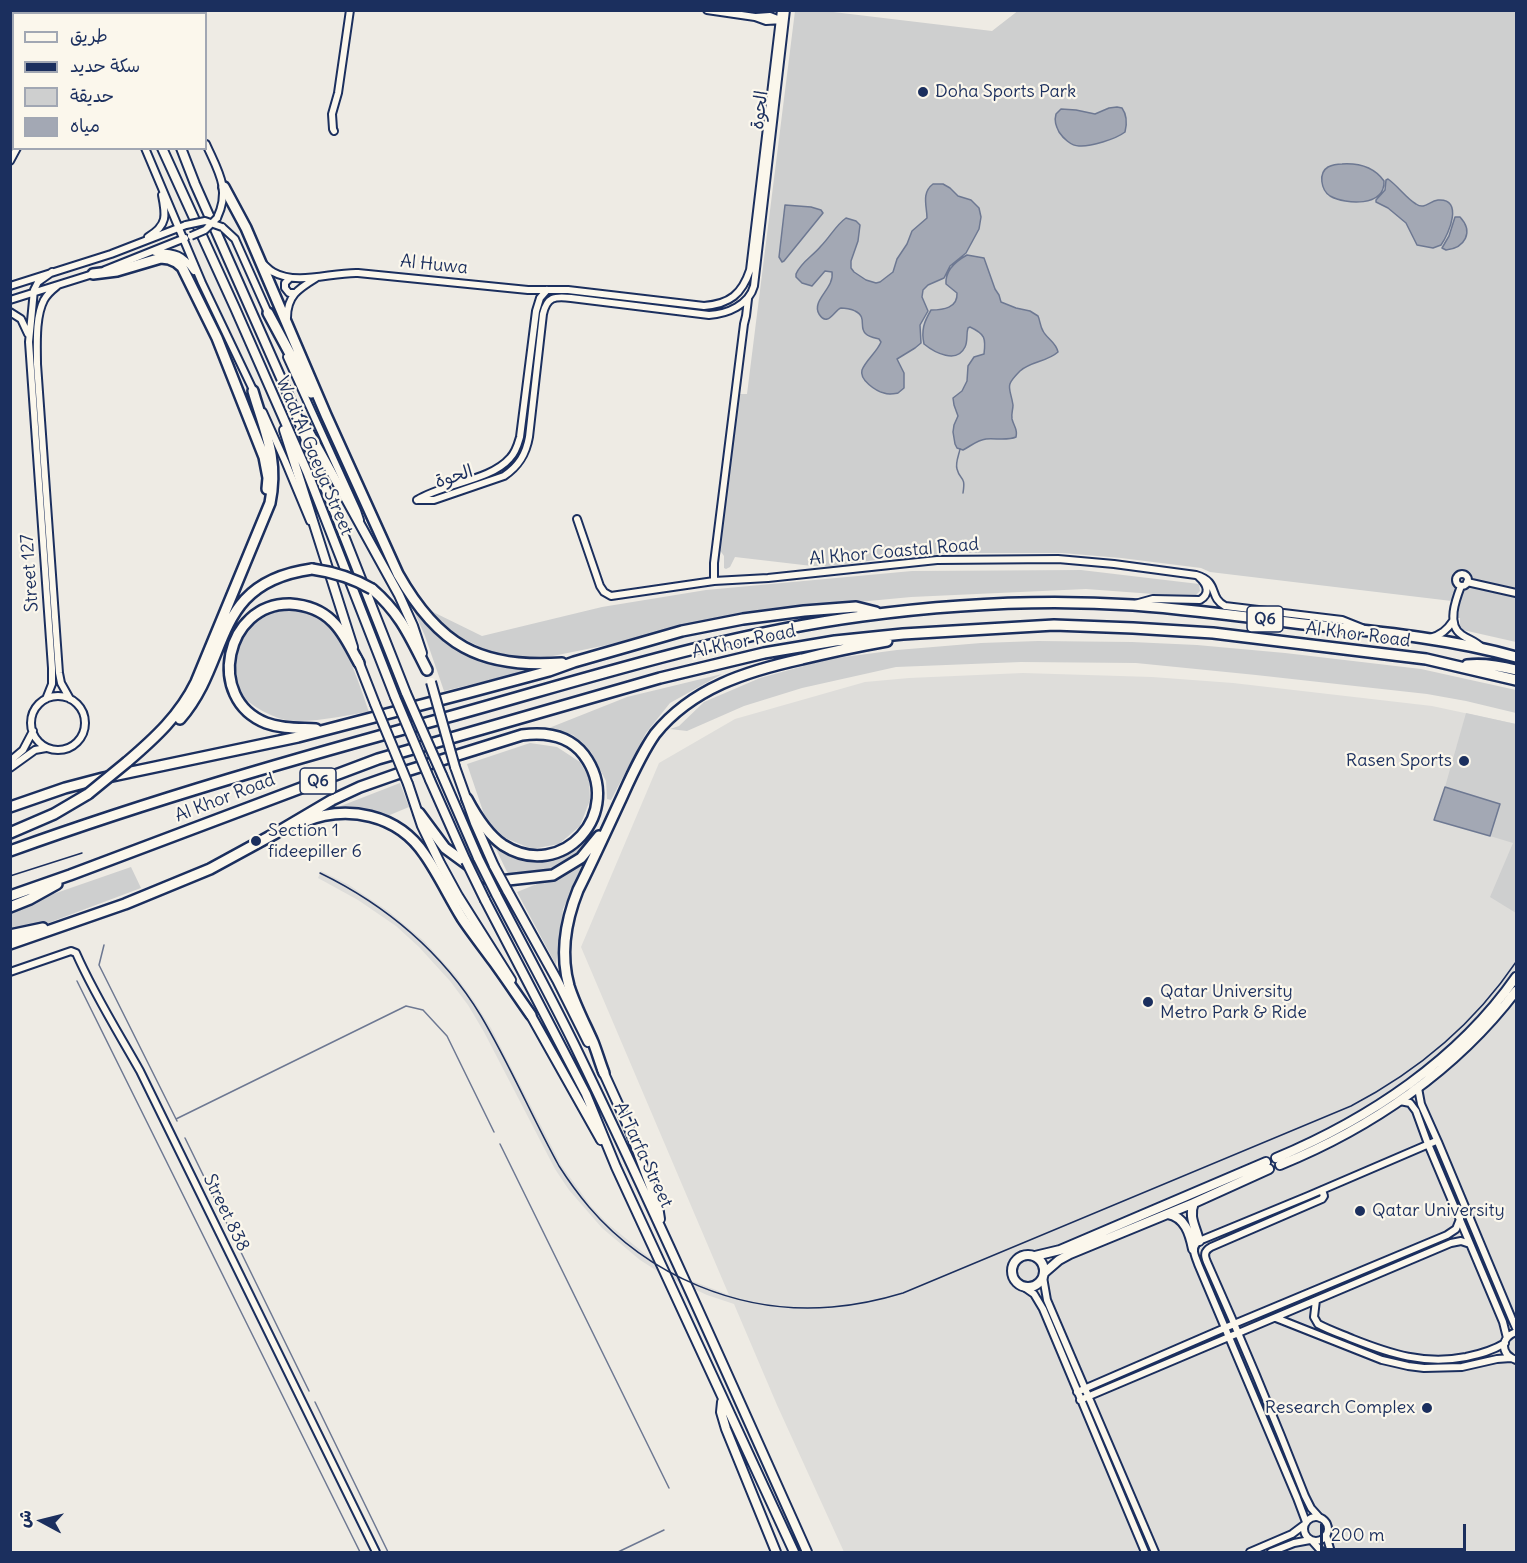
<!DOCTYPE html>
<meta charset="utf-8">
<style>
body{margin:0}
#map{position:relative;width:1527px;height:1563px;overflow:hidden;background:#eeebe4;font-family:Delius,"Playpen Sans Arabic",sans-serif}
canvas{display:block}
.frame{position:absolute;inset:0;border:12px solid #1b2f5e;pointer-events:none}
.legend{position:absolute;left:12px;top:12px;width:195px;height:138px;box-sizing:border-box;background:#fbf7ec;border:2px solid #a1a7b3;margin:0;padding:8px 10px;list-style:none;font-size:18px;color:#1b2f5e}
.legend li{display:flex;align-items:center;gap:12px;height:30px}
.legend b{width:30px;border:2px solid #a1a7b3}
.north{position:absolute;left:12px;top:1491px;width:60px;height:60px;-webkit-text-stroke:4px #fbf7ec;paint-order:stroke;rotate:277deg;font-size:16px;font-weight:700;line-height:24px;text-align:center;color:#1b2f5e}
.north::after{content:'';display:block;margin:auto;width:21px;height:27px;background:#1b2f5e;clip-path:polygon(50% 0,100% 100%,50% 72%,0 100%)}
.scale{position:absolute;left:1320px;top:1524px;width:146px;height:27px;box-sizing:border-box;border:3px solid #1b2f5e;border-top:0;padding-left:8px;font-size:18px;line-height:21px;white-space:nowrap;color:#1b2f5e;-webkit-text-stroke:4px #fbf7ec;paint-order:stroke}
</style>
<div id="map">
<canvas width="1527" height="1563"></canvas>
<div class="frame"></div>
<ul class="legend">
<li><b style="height:8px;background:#fbf7ec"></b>طريق</li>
<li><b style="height:8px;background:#1b2f5e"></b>سكة حديد</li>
<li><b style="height:16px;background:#cecfcf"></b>حديقة</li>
<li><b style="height:16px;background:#a3a8b4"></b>مياه</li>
</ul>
<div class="north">ش</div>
<div class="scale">200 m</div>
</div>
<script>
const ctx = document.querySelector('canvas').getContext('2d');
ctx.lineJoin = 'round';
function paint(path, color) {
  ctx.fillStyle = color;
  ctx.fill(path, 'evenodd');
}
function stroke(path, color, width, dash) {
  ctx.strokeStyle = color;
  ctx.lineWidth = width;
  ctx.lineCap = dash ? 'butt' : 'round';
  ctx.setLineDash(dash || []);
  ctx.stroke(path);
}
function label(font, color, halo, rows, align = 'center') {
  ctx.font = font + ' Delius,"Playpen Sans Arabic",sans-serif';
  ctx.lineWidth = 4.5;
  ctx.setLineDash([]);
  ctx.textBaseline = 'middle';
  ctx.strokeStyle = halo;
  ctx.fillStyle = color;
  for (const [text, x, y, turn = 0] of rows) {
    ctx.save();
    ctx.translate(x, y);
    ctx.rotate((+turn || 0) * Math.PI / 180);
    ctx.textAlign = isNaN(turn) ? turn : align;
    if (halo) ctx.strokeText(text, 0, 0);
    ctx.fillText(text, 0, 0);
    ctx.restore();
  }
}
const built = new Path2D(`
 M1023,673L1152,677L1233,683L1432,706L1516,724V1552H844L777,1405L734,1304L707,1295L662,1274L640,1260L602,1228L569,1190L555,1169L484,1032L468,1005L450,981L419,947L396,926L358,900L318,878L321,871L349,885L388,911L424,941L456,976L474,1001L491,1028L561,1165L590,1205L607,1223L645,1254L665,1268L687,1279L729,1295L581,947L659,763L735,719L865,682L909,678Z`);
const green = new Path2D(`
 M1019,10L1516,11V642L1463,630L1460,625V618H1458L1460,602L1210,572L1201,568L1121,558L1062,553H962L898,557L830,566H812L735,557L730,567L726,569L724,568V556L719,549L738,394H747L795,11H825L992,31Z
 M1081,570L1199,584L1200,591L1194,597L1086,589L911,597L752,612L692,623L607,645L538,659L490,652L462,638L440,623L429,610L482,636L602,607L706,590L912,571Z
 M299,611C308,614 319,617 326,622C344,636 361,689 369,712C345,715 310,724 286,720C274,718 250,706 242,695C240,692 239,686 238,682C230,653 247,621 276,612C283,610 292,611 299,611Z
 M414,611C450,651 476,664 528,671L444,691L425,636Z
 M1038,641L1132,642L1197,645L1285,653L1421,669L1516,690V713L1466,701L1427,694L1256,675L1136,663L1021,662L896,667L802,688L744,706L687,731L670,729L679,726L704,702L760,678L829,659L897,650L981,643Z
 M722,674L670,703L646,733L611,800L607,799L606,781L591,752L573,735L549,728L627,697Z
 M1466,713L1516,724V913L1490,897L1513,843L1490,836L1500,804L1445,787Z
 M530,743L557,747L580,762L589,778L590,800L580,826L559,844L532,849L505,838L486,820L467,764Z
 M400,783L409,807L385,817L328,811Z
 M596,832C580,852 564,869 538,874C528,875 518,874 508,874L496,849L530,862L562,858Z
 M584,865L563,909L556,965L517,892Z
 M131,867L141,888L11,937L10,909Z`);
const water = new Path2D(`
 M1117,107L1122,108C1127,115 1127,124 1125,132C1116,139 1090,147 1079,146C1071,146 1063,138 1059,132C1056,126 1054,121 1056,114L1061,109L1076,110L1095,114L1109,108Z
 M1342,164C1359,163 1374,167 1384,181C1385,207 1346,205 1330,196C1321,190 1318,173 1328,167C1332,165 1338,164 1342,164Z
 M1388,179C1398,186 1406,198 1416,204C1425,210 1429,201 1438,200C1464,198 1449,234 1441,245L1433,248L1417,245L1406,223L1388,208L1376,202V200L1385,190L1386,180Z
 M933,184H943L950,188L958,196L971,200L979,208L981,217L979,229L966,253L950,266L944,278L928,285L923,290L922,297L928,311L920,325L921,343L915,348L897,359L904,373V388L898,393C893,394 889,395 884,393C876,391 859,380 862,370C866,360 877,352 881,342L879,339C875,338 869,337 866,334C858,328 868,317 855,311C852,309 844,308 841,308C834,310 828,328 819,314C811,300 835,288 832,272L825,271L812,286L802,283L796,277V274C801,262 813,256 821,246C830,237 836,225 846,218L856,221L860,225L858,241L851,261V268L854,272L866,280L876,283L880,282L893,272L897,259L907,244L912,231L927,218C927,206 921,193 933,184Z
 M785,205L811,207L821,210L823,213L784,261L782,262L779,257Z
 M1455,217H1460C1474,232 1465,248 1446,250L1442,248L1449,236Z
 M967,255L984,258L995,289L999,295L1001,302L1016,308L1030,311L1038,316C1040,320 1040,326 1043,331C1047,339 1056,342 1058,352C1047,362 1031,361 1020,371C1004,387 1010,386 1013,405C1013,410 1011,414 1012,419C1014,427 1018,429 1016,437C1008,441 995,438 986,439C977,440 971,446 963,450L957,448L955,444L953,432L954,425L958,416L954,405L953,398L962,391L967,381L968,366L974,357L984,354C986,338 985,334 970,327L968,328C966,334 968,341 965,347C957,364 935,353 924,344C921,330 924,322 931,310C943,310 958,308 957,293L946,284C945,270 956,261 967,255Z
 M1445,787L1500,804L1490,836L1434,820Z`);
const stream = new Path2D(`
 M960,449C959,455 955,463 957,469C960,481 966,475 963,493
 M104,945L99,965L177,1121
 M77,981L360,1552
 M176,1119L406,1006L423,1010L447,1036L494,1132
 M185,1138L309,1391
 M500,1144L669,1488
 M315,1402L388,1552
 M618,1552L664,1530`);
const minor = new Path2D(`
 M21,10L22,14
 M30,10V14
 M85,10L87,14
 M94,10V14
 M150,10L152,14
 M707,10L755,17L766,21L783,20
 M756,17L770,16L780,20
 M334,131L333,129L332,114L338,93L350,10
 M10,142L14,134
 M206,144C218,171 231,189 217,218
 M145,148L202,283L254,392
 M10,161L17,148
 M222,227L235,239L269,315
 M148,237C168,225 166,215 162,195
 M155,252C176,253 182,254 194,271
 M262,263C266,266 269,270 273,272C298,286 331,272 358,273L528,290H568L704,306C730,304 742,294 750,270L781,10
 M105,270L185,238
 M290,278L285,283V288L289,293H295
 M10,286L111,254L186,225
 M57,286C52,290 47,294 44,300C35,317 37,346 37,364L59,673L61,683L70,699
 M10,300L96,273
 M10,312L21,319L28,334
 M287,318C287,296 298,289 316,278
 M287,357L357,511L360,520
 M263,412L285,461L310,521
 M417,500H434L504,476C519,466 526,454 529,437L543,314C547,297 554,296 571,298L709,315C727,314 749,305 754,286L786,10
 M417,500C444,483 490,481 510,458C516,452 518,444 520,437L536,311L540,298L547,290
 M577,519L600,586L604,592L611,596L714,581L768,578L937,560L1058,559L1114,564L1196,575C1220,582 1208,597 1225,606L1342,620L1362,628
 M1456 580a6 6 0 1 1 12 0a6 6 0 1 1-12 0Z
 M714,581V563L744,324L746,316L748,299
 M1467,582L1516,593
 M1461,586C1456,599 1446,625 1462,635C1469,640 1476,641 1482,648
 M1135,604L1153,599L1200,600C1210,594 1208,585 1199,577
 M1430,638C1441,635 1447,630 1453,621
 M31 723a27 27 0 1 1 54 0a27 27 0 1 1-54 0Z
 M46,699L52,684V668L29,342L34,290L38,282L52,272
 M10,761L23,750L33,731
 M10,768L35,750L46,748
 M10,972L71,951L76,953C94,994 118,1032 140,1071L376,1552
 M1418,1088L1421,1104L1438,1142L1512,1319L1516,1328
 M1400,1101L1410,1103L1416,1111L1428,1144L1503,1322L1507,1338
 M1043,1277L1047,1300L1155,1552
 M1024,1287L1034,1294L1043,1309L1145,1552
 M1316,1300L1314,1317L1318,1324C1329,1330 1341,1334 1353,1339C1391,1354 1424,1365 1466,1357C1480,1354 1492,1351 1505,1343
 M1276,1318L1382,1360L1408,1366L1424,1368L1462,1367L1497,1359L1511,1358
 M1516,1332C1500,1338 1500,1354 1516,1360
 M1077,1392L1234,1324L1447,1235L1456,1229L1460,1219
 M1080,1400L1451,1243L1461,1241L1470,1244
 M1304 1529a12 12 0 1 1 24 0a12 12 0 1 1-24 0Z
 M1320,1518L1311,1508L1305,1496C1274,1417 1242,1340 1207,1262C1204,1255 1204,1251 1211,1247L1322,1199L1324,1196L1322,1190
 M1306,1522L1297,1498L1198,1264C1195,1255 1190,1248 1199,1241L1308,1196L1436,1141
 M1326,1535L1331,1552
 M1313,1542L1322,1552
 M1250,1552L1292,1534L1304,1525
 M1271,1552L1294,1543L1310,1540`);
const major = new Path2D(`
 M105,10L106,14
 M113,10L114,14
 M127,10L128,14
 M137,10V14
 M162,148L235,308L308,474L395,697
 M181,148L195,184L288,394L406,693
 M303,421L399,595L413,626L422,653
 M284,430L353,647
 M357,658L375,704
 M455,767L475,823L494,866
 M442,775L478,858
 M430,780L466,861
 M408,784L422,826L440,863L458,896L511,980
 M507,890L557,980L588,1042
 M496,894C522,944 549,993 574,1044C655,1211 731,1382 807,1552
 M485,900L586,1094L616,1167L794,1552
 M529,1012L601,1140
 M602,1069L628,1126L658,1206L660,1219
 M1276,1158C1369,1119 1458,1060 1516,977
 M1280,1165C1371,1128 1456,1070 1516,991
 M1194,1203C1188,1217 1196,1227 1199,1241
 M1168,1214C1185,1217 1190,1234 1193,1249
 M1012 1271a16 16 0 1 1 32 0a16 16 0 1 1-32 0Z
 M1035,1256L1060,1250L1266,1162
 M1044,1273L1059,1260L1070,1254L1194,1203L1269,1169
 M722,1402L721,1412L726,1429L776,1552`);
const highway = new Path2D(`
 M224,187L246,228L326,415L398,574C438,645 480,669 562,663
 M93,274L117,271L161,258L169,259L176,262L182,267L217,338L264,457L268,478L267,489
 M268,313L311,393
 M372,589C401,614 410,637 427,670
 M1467,665C1485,663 1500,666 1516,670
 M180,719C232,659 210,583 312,569
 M316,729C299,728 282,729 266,723C205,699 225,603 290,604C305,605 321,610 332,621C344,632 351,649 359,663
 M127,762C155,738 180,715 196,682L270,503C279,459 265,432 253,391
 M10,807L65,788L103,778L298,737L467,693L549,671L574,662L682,631L743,619L804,611L856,607L876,612
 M419,813L445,848L486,878L499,881L553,875L581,858L599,836
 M303,822C347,804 398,814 425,855C439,875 449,897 462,918C472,933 484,948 494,962C507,980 519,998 531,1015
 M10,833L54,814L88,794
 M10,851C154,799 301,757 448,717C585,679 720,635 862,616C951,604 1043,599 1133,605C1187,609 1241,616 1295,623C1368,631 1445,637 1516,657
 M10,896L70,875L378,759L660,678L764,653L835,641L903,634L1054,625L1133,628L1213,633L1426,659L1516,680
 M10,907L30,899L57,884
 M10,935L43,928
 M10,944L125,904L210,869L276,833L332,800L360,787L397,774L522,735C545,732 569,735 584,755C626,812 562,883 503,845C487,834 476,816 467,799
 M604,1073C600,1063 597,1052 593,1042C585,1024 575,1005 569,986C560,954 566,920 578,890C593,860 607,829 621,799C631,777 641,754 655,734C692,688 747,671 802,659C830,652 859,646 887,641`);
const rail = new Path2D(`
 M320,873C386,905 443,953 481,1016C510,1065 532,1117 559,1166C568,1180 578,1194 589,1207C648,1276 741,1315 832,1307C857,1305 880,1300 903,1293L1351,1106C1418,1071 1474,1024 1516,962
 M10,876L82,853`);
const minorBridge = new Path2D(`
 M186,225L205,221L222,227
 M191,236L205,230L217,218`);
const majorBridge = new Path2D(`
 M431,682L455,767
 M406,693L442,775
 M395,697L430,780
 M375,704L408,784
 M478,858L496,894
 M466,861L485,900
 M494,866L507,890`);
const highwayBridge = new Path2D(`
 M312,569C334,572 353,578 372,589
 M88,794L127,762`);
const markers = [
 [923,92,6,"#1b2f5e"],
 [1464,761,6,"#1b2f5e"],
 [256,841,6,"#1b2f5e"],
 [1148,1002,6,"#1b2f5e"],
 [1360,1211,6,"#1b2f5e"],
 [1427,1408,6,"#1b2f5e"]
];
const shields = [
 [1265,619,36],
 [318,781,36]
];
const shieldNames = [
 ["Q6",1265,619],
 ["Q6",318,781]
];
const poiNames = [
 ["Doha Sports Park",935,92],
 ["Rasen Sports",1452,761,"right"],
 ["Section 1",268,831],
 ["fideepiller 6",268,852],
 ["Qatar University",1160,992],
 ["Metro Park & Ride",1160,1013],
 ["Qatar University",1372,1211],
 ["Research Complex",1415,1408,"right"]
];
const streetNames = [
 ["الحوة",760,110,-83],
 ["Al Huwa",434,265,6],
 ["Wadi Al Gaeya Street",314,456,67],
 ["الحوة",454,477,-18],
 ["Al Khor Coastal Road",894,552,-5],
 ["Street 127",30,573,-94],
 ["Al Khor Road",1358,635,7],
 ["Al Khor Road",744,642,-12],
 ["Al Khor Road",225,798,-21],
 ["Al Tarfa Street",643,1155,65],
 ["Street 838",226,1213,64]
];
paint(built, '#deddda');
paint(green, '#cecfcf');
paint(water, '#a3a8b4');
stroke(water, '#6d7892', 1.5);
stroke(stream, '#6d7892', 1.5);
stroke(minor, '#1b2f5e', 10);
stroke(major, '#1b2f5e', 12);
stroke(highway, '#1b2f5e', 14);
stroke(minor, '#fbf7ec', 6);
stroke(major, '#fbf7ec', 8);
stroke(highway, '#fbf7ec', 9);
stroke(rail, '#1b2f5e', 1.5);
stroke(minorBridge, '#1b2f5e', 10, []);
stroke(majorBridge, '#1b2f5e', 12, []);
stroke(highwayBridge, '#1b2f5e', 14, []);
stroke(minorBridge, '#fbf7ec', 6);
stroke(majorBridge, '#fbf7ec', 8);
stroke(highwayBridge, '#fbf7ec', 9);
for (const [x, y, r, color] of markers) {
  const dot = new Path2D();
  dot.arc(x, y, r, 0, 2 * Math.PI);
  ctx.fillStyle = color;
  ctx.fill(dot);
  stroke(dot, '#fbf7ec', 2);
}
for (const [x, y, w] of shields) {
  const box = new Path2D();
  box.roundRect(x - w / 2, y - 13, w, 26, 4.5);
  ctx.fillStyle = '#fbf7ec';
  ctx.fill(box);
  stroke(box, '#1b2f5e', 1.5);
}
label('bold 16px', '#1b2f5e', null, shieldNames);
label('18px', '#1b2f5e', '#fbf7ec', poiNames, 'left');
label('18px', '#1b2f5e', '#fbf7ec', streetNames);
</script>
